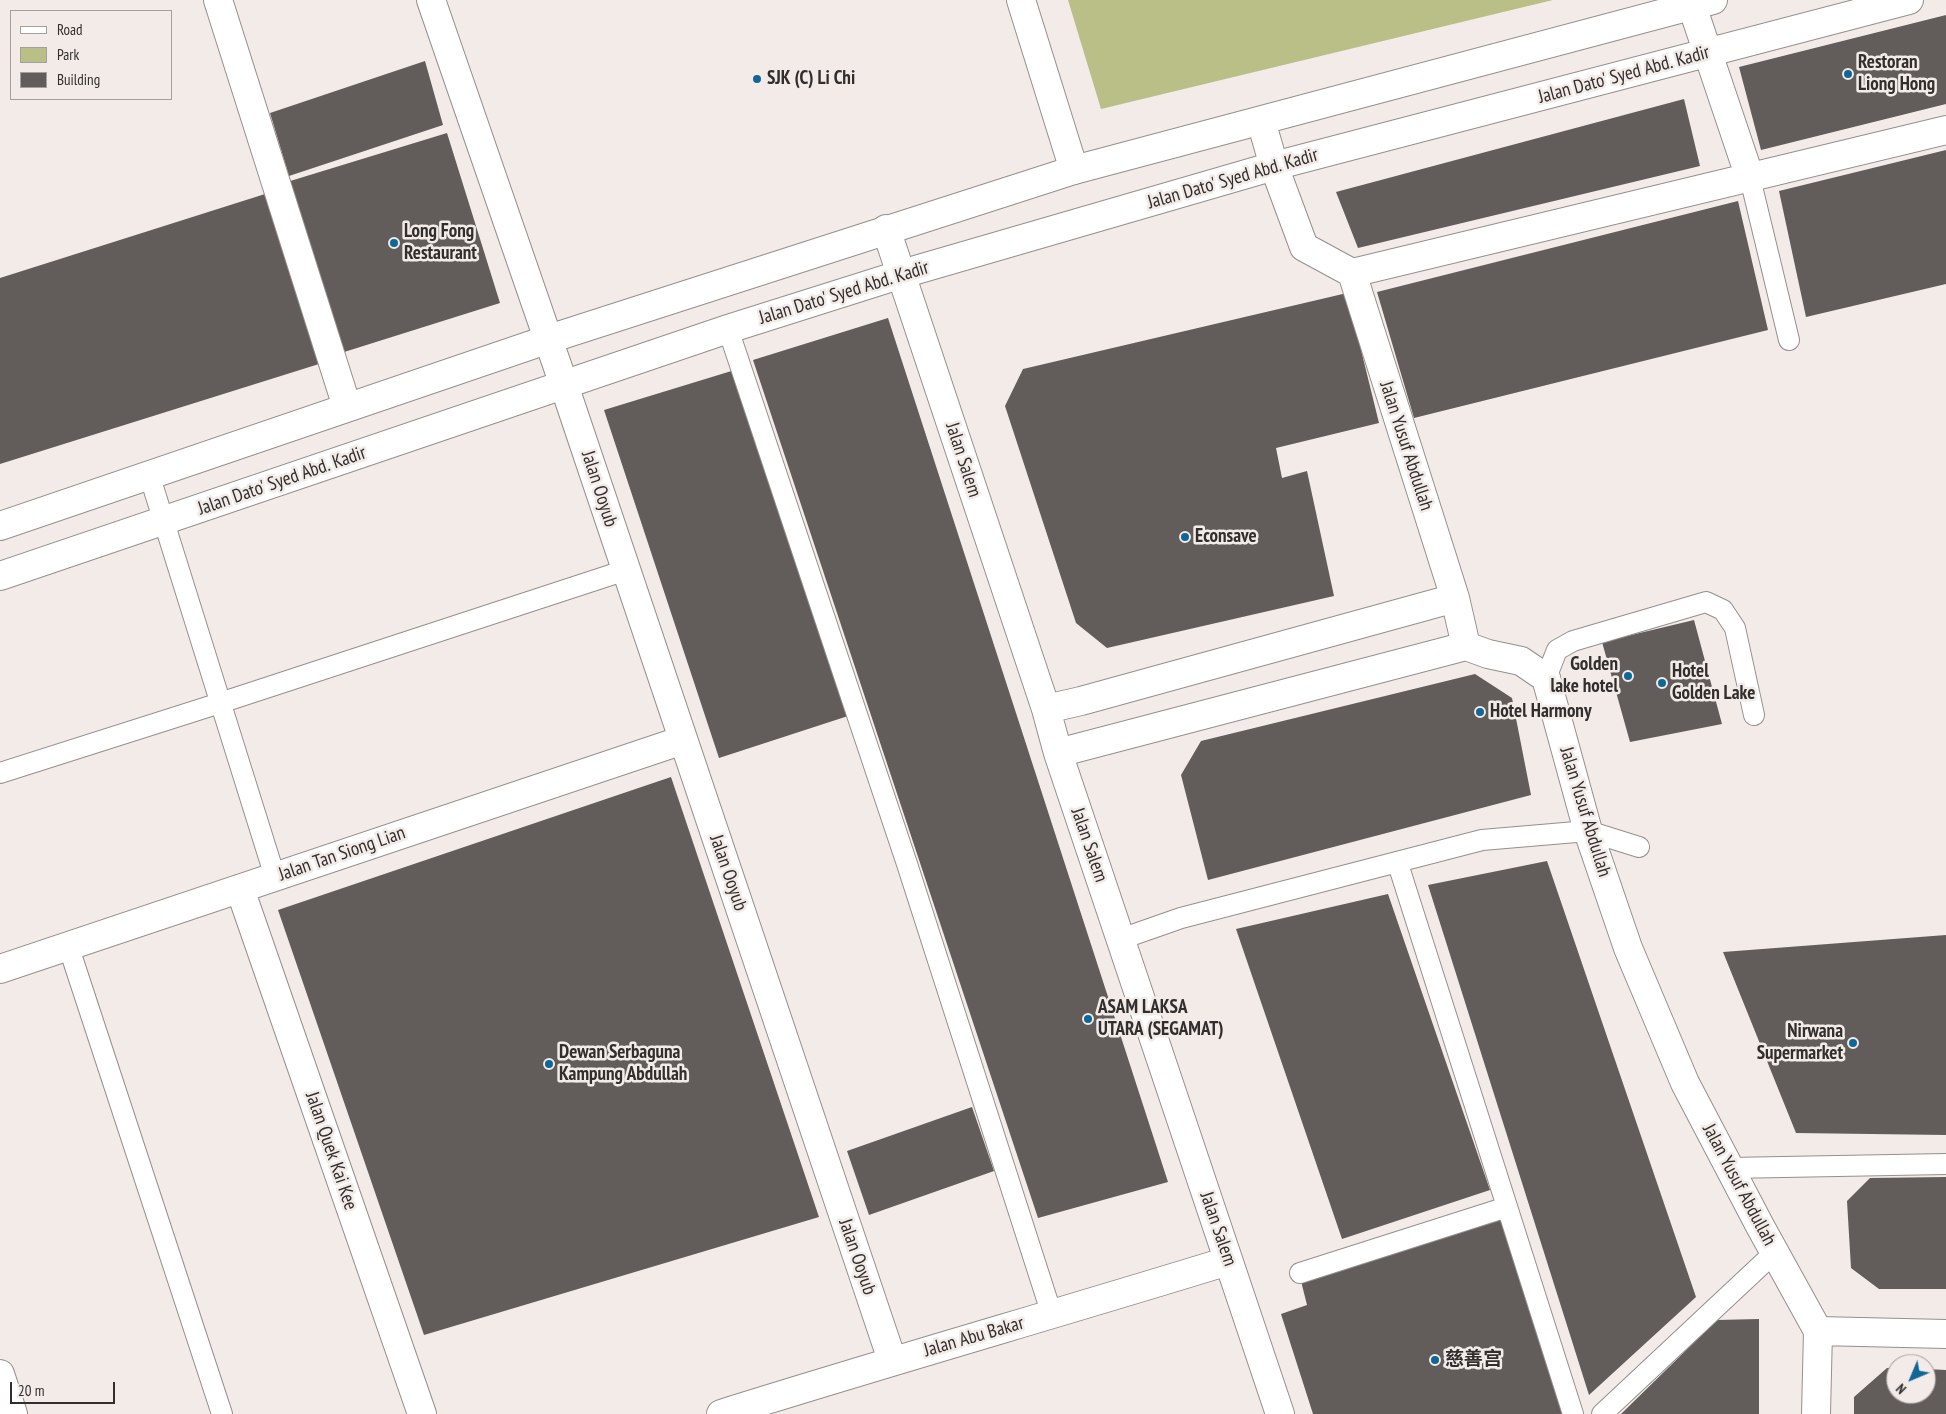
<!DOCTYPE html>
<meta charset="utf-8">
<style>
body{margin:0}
#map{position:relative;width:1946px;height:1414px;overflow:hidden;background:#f2ebe8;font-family:"PT Sans Narrow",sans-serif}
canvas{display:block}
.legend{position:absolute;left:10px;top:10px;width:162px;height:90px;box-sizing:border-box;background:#f2ebe8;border:1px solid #a59f9d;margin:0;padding:6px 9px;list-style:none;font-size:15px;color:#312e2d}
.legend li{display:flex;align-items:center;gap:10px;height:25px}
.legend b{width:25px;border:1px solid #a59f9d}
.north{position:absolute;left:1886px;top:1354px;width:50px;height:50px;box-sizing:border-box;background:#f2ebe8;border:1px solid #a59f9d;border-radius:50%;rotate:225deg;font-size:14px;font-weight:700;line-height:20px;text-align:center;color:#312e2d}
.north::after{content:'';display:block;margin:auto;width:18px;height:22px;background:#0f6697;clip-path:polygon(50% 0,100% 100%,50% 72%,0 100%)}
.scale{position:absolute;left:10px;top:1382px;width:105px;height:22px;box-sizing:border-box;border:2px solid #312e2d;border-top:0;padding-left:6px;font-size:15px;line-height:18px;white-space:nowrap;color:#312e2d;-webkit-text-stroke:4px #f2ebe8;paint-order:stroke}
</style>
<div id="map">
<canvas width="1946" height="1414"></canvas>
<ul class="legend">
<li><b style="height:6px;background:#fff"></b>Road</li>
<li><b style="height:14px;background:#babf88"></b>Park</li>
<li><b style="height:14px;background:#625d5a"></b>Building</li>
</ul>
<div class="north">N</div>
<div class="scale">20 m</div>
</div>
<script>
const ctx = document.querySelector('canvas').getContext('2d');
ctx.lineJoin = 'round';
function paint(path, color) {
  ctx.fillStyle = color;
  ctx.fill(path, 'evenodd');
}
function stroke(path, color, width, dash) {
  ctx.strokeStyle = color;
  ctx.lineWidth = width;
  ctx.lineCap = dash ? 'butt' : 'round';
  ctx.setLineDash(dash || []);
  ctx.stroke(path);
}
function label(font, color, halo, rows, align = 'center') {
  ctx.font = font + ' "PT Sans Narrow","Noto Sans SC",sans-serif';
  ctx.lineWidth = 5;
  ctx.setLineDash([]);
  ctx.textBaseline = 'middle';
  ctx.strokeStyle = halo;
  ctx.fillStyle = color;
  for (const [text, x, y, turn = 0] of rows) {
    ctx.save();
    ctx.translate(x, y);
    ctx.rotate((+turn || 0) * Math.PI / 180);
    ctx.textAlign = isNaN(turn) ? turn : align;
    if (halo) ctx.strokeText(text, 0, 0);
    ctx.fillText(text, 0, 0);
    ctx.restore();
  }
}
const green = new Path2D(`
 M1068,0H1553L1101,109Z`);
const building = new Path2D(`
 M1946,15V104L1761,150L1739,67Z
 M425,61L443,125L289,176L270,113Z
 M1684,99L1700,166L1358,248L1336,192Z
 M447,133L500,303L341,353L287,182Z
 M1946,150V284L1806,317L1779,191Z
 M265,194L319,364L0,464V278Z
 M1738,201L1768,330L1414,418L1377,292Z
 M1347,293L1379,423L1276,448L1282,478L1307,471L1334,596L1107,648L1076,623L1005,406L1023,369Z
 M888,318L1168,1182L1038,1218L753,360Z
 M738,369L848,716L719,758L604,410Z
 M1694,620L1722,724L1630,742L1602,642Z
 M1475,674L1512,698L1531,795L1208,880L1181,775L1201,741Z
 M671,777L819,1217L424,1335L278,910Z
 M1547,861L1696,1297L1589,1395L1428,885Z
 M1388,894L1490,1190L1342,1239L1236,929Z
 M1946,935V1135L1796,1133L1723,952Z
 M972,1107L994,1171L869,1215L847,1151Z
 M1946,1177V1289H1879L1851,1268L1847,1201L1870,1178Z
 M1501,1220L1564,1414H1313L1281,1314L1307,1305L1301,1281Z
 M1759,1319V1414H1621L1717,1320Z
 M1887,1368H1896V1394H1926V1369L1946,1370V1414H1854V1397Z`);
const lane = new Path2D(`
 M1750,178L1789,340
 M728,329L907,864L1052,1315
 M149,474L275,877
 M1546,678L1557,650L1573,641L1706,602L1723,610L1735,628L1754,715
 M0,773L220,703L626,570
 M1398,864L1573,1414
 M1121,939L1181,918L1482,840L1588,831L1639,847
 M68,945L222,1414
 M1729,1168L1946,1164
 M1300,1273L1507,1207
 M1602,1414L1774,1253`);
const street = new Path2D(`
 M218,0L347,407
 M431,0L564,385L892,1360
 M1021,0L1074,170
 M1690,0L1750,178
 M1261,121L1274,166L1304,247L1352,273L1455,598L1466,646L1488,654L1521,661L1546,678L1588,831L1628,948L1685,1083L1760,1226L1818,1331L1816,1414
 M886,229L1046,709L1058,753L1280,1414
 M1352,273L1946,130
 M1046,709L1081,701L1455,598
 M1058,753L1466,646
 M240,889L422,1414
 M0,969L683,740
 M1818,1331L1946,1334
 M721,1414C890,1361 1059,1313 1228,1261`);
const secondary = new Path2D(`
 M0,526L549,339L1074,170L1713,0
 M0,576L728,329L902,274L1274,166L1909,0`);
const primary = new Path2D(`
 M0,1374L13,1414`);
const markers = [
 [1848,74,5,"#0f6697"],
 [757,79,5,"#0f6697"],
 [394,243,5,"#0f6697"],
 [1185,537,5,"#0f6697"],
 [1628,676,5,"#0f6697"],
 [1662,683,5,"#0f6697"],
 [1480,712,5,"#0f6697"],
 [1088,1019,5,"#0f6697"],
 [1853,1043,5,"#0f6697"],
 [549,1064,5,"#0f6697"],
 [1435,1360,5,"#0f6697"]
];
const poiNames = [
 ["Restoran",1858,63],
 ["Liong Hong",1858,85],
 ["SJK (C) Li Chi",767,79],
 ["Long Fong",404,232],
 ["Restaurant",404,254],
 ["Econsave",1195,537],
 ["Golden",1618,665,"right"],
 ["lake hotel",1618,687,"right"],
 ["Hotel",1672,672],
 ["Golden Lake",1672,694],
 ["Hotel Harmony",1490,712],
 ["ASAM LAKSA",1098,1008],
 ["UTARA (SEGAMAT)",1098,1030],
 ["Nirwana",1843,1032,"right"],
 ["Supermarket",1843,1054,"right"],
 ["Dewan Serbaguna",559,1053],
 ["Kampung Abdullah",559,1075],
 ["慈善宫",1445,1360]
];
const streetNames = [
 ["Jalan Dato' Syed Abd. Kadir",1624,75,-15],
 ["Jalan Dato' Syed Abd. Kadir",1233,179,-16],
 ["Jalan Dato' Syed Abd. Kadir",844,293,-17],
 ["Jalan Yusuf Abdullah",1406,446,72],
 ["Jalan Salem",963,460,72],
 ["Jalan Dato' Syed Abd. Kadir",282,481,-19],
 ["Jalan Ooyub",599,489,72],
 ["Jalan Yusuf Abdullah",1585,812,73],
 ["Jalan Salem",1089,845,71],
 ["Jalan Tan Siong Lian",342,854,-19],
 ["Jalan Ooyub",728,873,71],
 ["Jalan Quek Kai Kee",331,1151,71],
 ["Jalan Yusuf Abdullah",1739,1185,62],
 ["Jalan Salem",1218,1229,71],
 ["Jalan Ooyub",857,1257,71],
 ["Jalan Abu Bakar",974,1337,-16]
];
paint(green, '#babf88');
paint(building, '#625d5a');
stroke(lane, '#968f8d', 22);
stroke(street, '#968f8d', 30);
stroke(secondary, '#968f8d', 30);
stroke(primary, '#968f8d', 30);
stroke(lane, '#fff', 20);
stroke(street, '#fff', 28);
stroke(secondary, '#fff', 28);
stroke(primary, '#fff', 28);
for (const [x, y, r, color] of markers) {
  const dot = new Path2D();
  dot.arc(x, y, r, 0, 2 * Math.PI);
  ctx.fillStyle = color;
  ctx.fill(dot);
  stroke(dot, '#f2ebe8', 2);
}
label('bold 19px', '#312e2d', '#f2ebe8', poiNames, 'left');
label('19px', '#312e2d', '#f2ebe8', streetNames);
</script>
